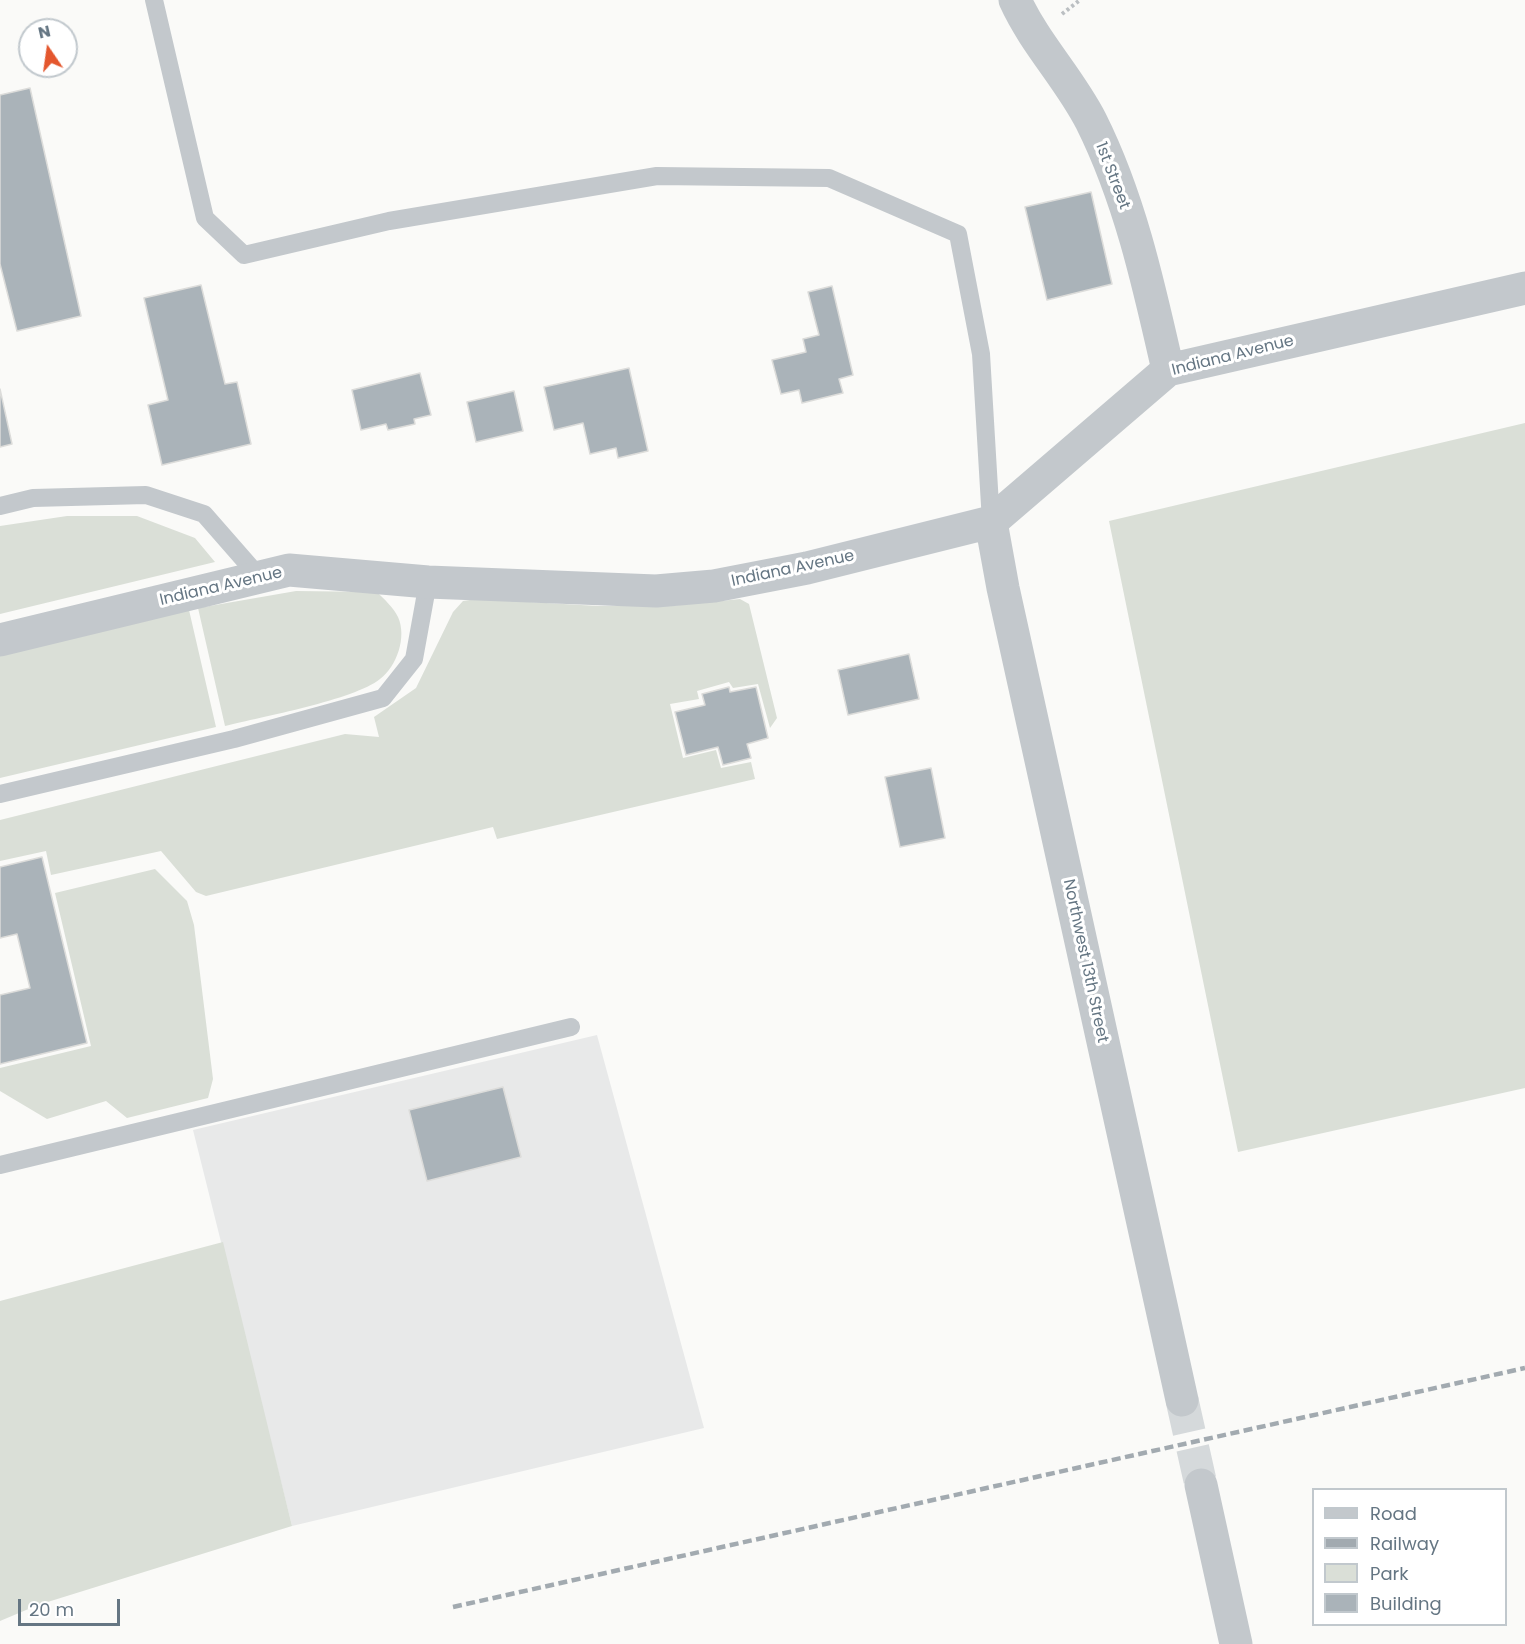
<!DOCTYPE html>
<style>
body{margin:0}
#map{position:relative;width:1525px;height:1644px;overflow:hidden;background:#fafaf8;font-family:Poppins,sans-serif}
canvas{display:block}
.legend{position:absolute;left:1312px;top:1488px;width:195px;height:138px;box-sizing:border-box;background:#fff;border:2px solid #c1c8cd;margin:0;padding:8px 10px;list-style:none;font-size:18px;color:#657683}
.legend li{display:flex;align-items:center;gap:12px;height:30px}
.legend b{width:30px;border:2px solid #c1c8cd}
.north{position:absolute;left:18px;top:18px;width:60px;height:60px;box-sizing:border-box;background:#fff;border:2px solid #c1c8cd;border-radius:50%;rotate:347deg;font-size:16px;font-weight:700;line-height:24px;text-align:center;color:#657683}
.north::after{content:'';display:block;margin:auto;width:21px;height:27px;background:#e4572e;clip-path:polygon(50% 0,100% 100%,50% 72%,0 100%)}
.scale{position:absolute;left:18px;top:1599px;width:102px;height:27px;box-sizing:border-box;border:3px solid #657683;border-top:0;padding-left:8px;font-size:18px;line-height:21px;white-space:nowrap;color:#657683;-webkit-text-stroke:4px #fff;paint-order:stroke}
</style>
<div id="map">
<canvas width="1525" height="1644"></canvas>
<ul class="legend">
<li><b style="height:8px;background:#c3c8cc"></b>Road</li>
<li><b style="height:8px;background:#a2aab0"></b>Railway</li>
<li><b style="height:16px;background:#dadfd7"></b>Park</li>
<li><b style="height:16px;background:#aab3b9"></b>Building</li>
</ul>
<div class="north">N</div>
<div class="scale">20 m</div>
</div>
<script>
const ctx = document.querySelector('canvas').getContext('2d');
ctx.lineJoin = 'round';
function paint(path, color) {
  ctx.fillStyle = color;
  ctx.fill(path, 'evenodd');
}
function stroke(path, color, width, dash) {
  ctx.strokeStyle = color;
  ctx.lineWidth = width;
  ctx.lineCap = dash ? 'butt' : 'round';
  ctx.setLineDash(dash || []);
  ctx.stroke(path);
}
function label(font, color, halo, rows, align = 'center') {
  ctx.font = font + ' Poppins,sans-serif';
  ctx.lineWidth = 6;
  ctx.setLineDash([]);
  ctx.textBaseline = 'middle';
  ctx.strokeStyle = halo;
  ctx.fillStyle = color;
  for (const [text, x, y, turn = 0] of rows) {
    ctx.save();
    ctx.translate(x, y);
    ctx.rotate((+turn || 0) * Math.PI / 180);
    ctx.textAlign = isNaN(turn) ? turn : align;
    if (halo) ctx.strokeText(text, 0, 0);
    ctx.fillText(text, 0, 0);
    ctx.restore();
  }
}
const built = new Path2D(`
 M597,1035L704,1428L292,1526L193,1130Z`);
const green = new Path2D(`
 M1525,423V1088L1238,1152L1109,521Z
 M67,516H137L195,538L215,562L0,614V526Z
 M296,591L377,592C384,599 393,607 398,617C407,637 397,666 380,679C354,700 261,717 225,726L198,608Z
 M477,599L598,606H670L740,599L749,604L777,718L770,728L758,684L733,688L729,682L697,691L699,699L670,704L683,758L716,750L721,768L751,762L755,779L497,839L493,827L206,896L196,892L161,851L51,875L46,851L0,861V820L345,734L379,737L374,717L416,688L453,612L463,601Z
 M189,610L216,727L0,778V656Z
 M155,869L187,901L194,925L213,1079L208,1098L127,1118L106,1101L47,1119L0,1091V1068L91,1046L55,893Z
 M223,1242L292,1526L38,1605L0,1621V1301Z`);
const building = new Path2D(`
 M30,88L81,316L17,331L0,264V95Z
 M1091,192L1112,284L1047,300L1025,207Z
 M201,285L225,384L237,382L251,444L162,465L148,405L168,400L144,298Z
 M832,286L853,375L839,379L843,393L802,403L799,390L781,394L772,360L806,352L803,339L819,335L808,292Z
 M629,368L648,451L618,458L616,448L590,454L583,423L554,430L544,387Z
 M420,373L431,415L414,419L415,424L388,430L386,424L361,430L352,390Z
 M0,389L12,444L0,447Z
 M514,391L523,431L476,442L467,402Z
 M909,654L919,699L848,715L838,670Z
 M729,687L730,692L756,687L768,738L747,744L751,758L723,765L718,747L686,755L675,712L705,705L702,694Z
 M931,768L945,838L900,847L885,777Z
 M42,857L87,1043L0,1064V995L30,988L17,934L0,938V867Z
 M503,1087L521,1157L427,1181L409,1110Z`);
const minorTunnel = new Path2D(`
 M1182,1400L1201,1485`);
const path = new Path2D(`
 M1062,14L1080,0`);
const service = new Path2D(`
 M154,0L205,218L244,255L389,221L657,176L829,178L958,234L981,354L991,522
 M0,506L33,498L146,495L204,514L260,578
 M0,794L234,739L383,698L414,659L428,582
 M0,1165L571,1027`);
const minor = new Path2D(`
 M1015,0C1035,44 1069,78 1091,121C1130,199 1149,286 1168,370
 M991,522L1003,588L1182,1400
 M0,640L289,570L428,582L656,591L714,586L807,568L991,522L1168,370L1525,288
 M1201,1485L1236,1644`);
const rail = new Path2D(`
 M453,1607L1525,1368`);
const streetNames = [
 ["1st Street",1112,176,69],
 ["Indiana Avenue",1233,356,-14],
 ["Indiana Avenue",793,569,-12],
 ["Indiana Avenue",221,587,-13],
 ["Northwest 13th Street",1085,961,78]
];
paint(built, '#e8e9e9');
paint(green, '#dadfd7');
paint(building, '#aab3b9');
stroke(building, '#dcdcda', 1.5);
stroke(minorTunnel, '#d5d9db', 33, [33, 16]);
stroke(path, '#bbbfc2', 4, [3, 3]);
stroke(service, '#c3c8cc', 18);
stroke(minor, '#c3c8cc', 33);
stroke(rail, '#a2aab0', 4.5, [9, 4.5]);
label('16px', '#657683', '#fff', streetNames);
</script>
